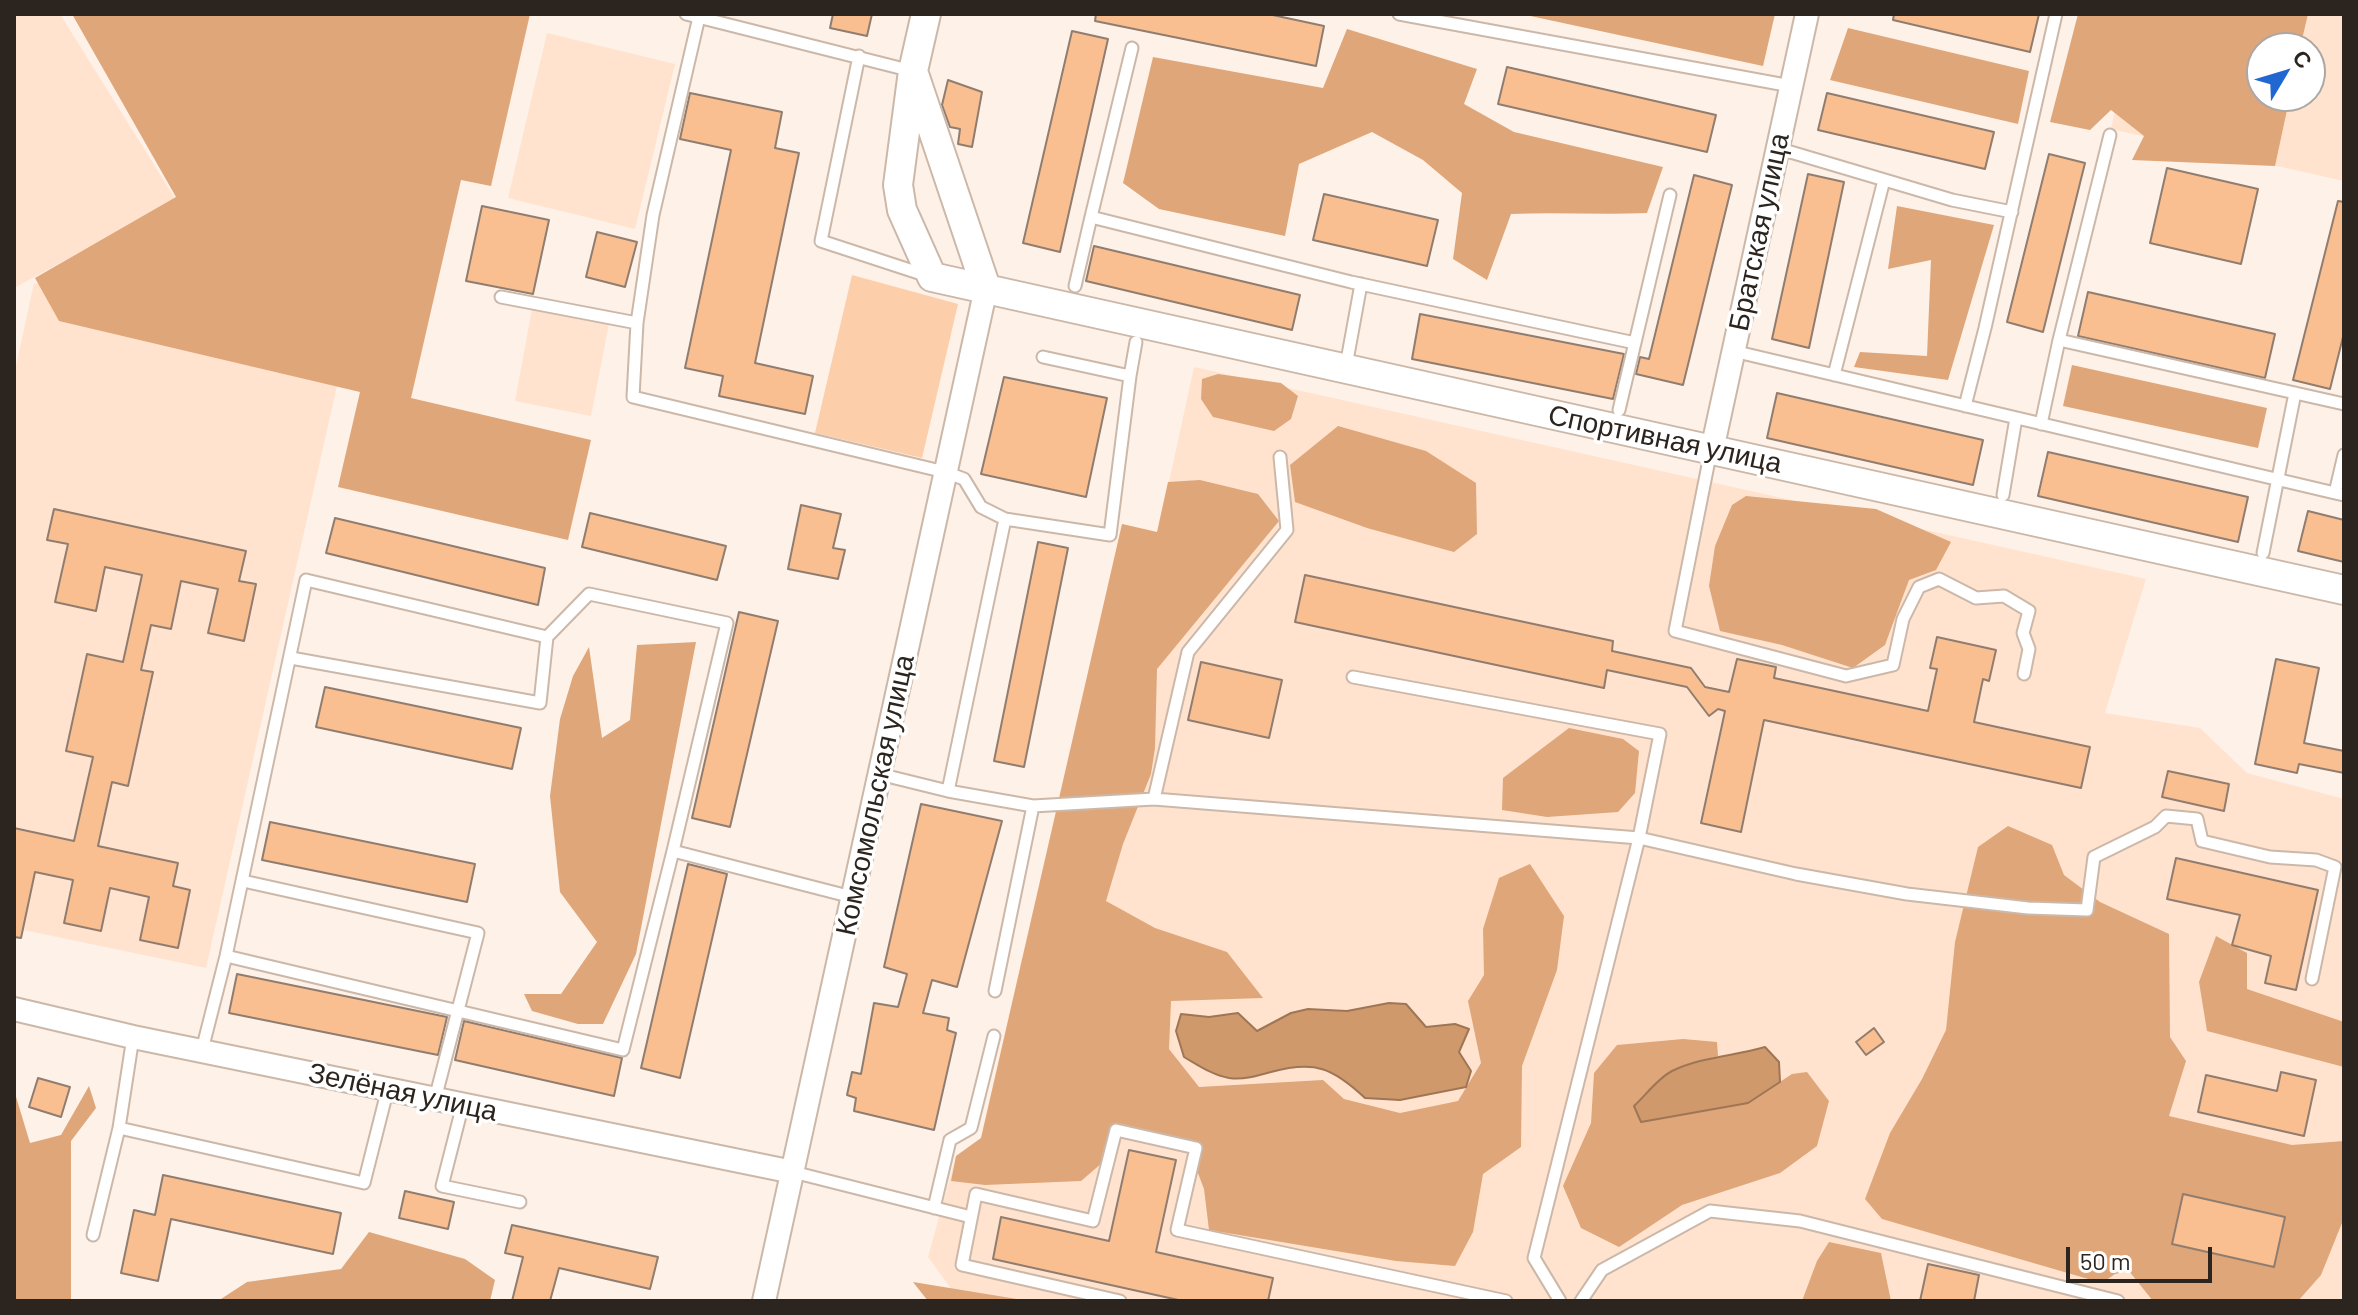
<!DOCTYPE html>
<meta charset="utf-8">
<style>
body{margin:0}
#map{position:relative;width:2358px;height:1315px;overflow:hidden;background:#fef1e8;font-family:Barlow,sans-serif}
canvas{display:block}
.frame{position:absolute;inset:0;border:16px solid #2c241e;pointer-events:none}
.north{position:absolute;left:2246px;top:32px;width:80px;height:80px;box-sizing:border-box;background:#fff;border:2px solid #aba7a5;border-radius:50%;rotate:52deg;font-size:22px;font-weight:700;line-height:32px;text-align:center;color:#2c241e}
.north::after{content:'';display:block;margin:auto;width:28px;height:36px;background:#2067d2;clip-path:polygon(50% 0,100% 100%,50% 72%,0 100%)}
.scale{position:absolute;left:2066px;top:1247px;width:146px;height:36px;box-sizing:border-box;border:4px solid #2c241e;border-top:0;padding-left:10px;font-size:24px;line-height:28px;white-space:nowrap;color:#2c241e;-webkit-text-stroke:6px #fff;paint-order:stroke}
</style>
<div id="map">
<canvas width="2358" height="1315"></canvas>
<div class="frame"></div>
<div class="north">С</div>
<div class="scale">50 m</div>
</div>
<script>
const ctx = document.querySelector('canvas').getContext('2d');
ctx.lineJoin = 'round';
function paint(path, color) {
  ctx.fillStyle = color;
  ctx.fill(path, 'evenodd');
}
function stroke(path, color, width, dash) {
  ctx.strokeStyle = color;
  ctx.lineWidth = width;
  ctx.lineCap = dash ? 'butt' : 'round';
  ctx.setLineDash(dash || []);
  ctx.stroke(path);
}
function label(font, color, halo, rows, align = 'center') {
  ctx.font = font + ' Barlow,sans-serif';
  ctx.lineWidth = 7;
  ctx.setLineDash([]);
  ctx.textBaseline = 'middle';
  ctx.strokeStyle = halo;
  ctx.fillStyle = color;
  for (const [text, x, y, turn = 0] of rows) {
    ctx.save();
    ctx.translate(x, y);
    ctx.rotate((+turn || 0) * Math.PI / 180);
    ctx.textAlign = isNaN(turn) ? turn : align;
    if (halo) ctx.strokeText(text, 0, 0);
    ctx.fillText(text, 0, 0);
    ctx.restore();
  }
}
const built = new Path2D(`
 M14,14H60L176,200L14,288Z
 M2136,14H2344V181L2111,129ZM2262,48H2310V96H2262Z
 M547,33L675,64L635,229L508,198Z
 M34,283L343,359L206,968L14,928V375Z
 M532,309L609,324L591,416L515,401Z
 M1194,367L2146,579L2105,713L2200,728L2247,773L2344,799V1301H960L928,1257L956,1156L981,1138L1122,524L1158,532Z`);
const green = new Path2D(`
 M852,275L958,304L922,458L815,433Z`);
const forest = new Path2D(`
 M72,14H530L491,186L461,180L411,398L591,440L568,540L338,487L360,392L59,321L35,278L176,197Z
 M1521,14H1775L1763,66Z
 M2078,14H2308L2300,48H2262V96H2290L2275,166L2132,160L2144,136L2111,110L2090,130L2050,122Z
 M1848,28L2029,71L2018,124L1830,80Z
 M1347,29L1477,69L1464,104L1514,132L1663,167L1647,213C1602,215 1557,212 1511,214L1487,280L1453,259L1462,193L1423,160L1372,132L1299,164L1285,236L1159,209L1123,183L1153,57L1323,88Z
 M1897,206L1994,225L1948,380L1854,367L1860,352L1927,356L1931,260L1888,269Z
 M2072,365L2267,408L2258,448L2063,406Z
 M1218,374L1281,383L1298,396L1291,419L1274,431L1213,417L1201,399L1202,379Z
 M1338,426L1426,451L1476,483L1477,534L1454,552L1367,528L1295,502L1290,465Z
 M1200,480L1258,494L1279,521L1157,669L1155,748L1151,774L1123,844L1106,901L1155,928L1227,952L1263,998L1171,1001L1169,1049L1199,1087L1323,1080L1344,1099L1400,1113L1458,1101L1481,1063L1468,1001L1484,975L1483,929L1499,878L1530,864L1564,916L1557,970L1522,1066L1521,1147L1483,1174L1473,1232L1455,1266L1396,1261L1209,1230L1204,1189L1187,1144L1127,1132L1114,1145L1109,1157L1081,1181L985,1185L951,1181L956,1156L981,1138L1122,524L1157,532L1168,482Z
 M1746,496L1876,509L1951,542L1936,570L1909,580L1885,645L1853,668L1782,645L1720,631L1709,586L1715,546L1732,505Z
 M696,642L636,954L603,1024H578L532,1011L524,994H561L597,942L560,892L550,796L560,719L573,676L589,647L602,738L630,720L637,645Z
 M1569,728L1623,739L1639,751L1635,793L1618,812L1547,817L1502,810L1503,778Z
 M2008,826L2052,845L2064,875L2100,902L2169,934L2170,1037L2186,1061L2169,1116L2292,1145L2344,1141V1218L2321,1275L2298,1301H2153L2129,1271L2115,1274L2102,1283L1882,1219L1865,1199L1890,1133L1922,1079L1946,1030L1955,942L1978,847ZM2183,1194L2285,1217L2274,1267L2172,1244Z
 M2216,936L2247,953V989L2344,1022V1067L2207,1031L2199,982Z
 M1683,1039L1717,1042L1718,1056L1669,1072L1748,1103L1792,1074L1807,1072L1829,1101L1817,1146L1780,1173L1682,1205L1619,1247L1581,1228L1563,1186L1591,1123L1594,1073L1617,1045Z
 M89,1086L96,1108L71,1141V1301H14V1090L30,1143L61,1135Z
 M369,1232L465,1259L495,1280L490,1301H197L221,1299L247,1282L341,1269Z
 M1829,1242L1881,1253L1891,1301H1802L1817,1261Z
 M913,1282L1029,1301H928Z`);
const water = new Path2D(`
 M1389,1003L1406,1004L1426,1027L1455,1024L1469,1029L1459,1052L1471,1071L1466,1087L1400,1100L1365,1098C1333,1068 1315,1060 1271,1072C1257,1076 1243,1080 1229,1078C1212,1075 1198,1065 1184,1057L1176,1031L1181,1014L1209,1017L1238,1013L1257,1031L1291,1013L1308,1009L1347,1011Z
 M1765,1047L1779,1062L1780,1082L1748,1103L1641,1122L1634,1106C1645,1096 1658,1078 1672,1071C1701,1057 1734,1056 1765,1047Z`);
const building = new Path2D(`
 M833,14H872L867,36L830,28Z
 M1096,14H1268L1324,26L1316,66L1095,21Z
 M1894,14H2039L2030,52L1893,20Z
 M1072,31L1108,39L1060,252L1023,243Z
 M1507,67L1716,115L1707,152L1498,104Z
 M948,80L982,92L972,147L958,144L960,129L950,127L942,105Z
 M690,93L782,112L775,148L799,153L755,363L813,376L805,414L719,396L723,376L685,368L731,150L680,139Z
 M1827,93L1994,132L1985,169L1818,130Z
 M2049,154L2085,163L2043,332L2007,322Z
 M2167,168L2258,189L2241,264L2150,243Z
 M1808,174L1844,182L1809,348L1772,339Z
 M1694,175L1732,185L1683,385L1636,374L1640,357L1649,359Z
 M1324,194L1438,220L1427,266L1313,240Z
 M2338,201L2344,202V333L2330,389L2293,380Z
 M482,206L549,220L533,294L466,281Z
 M597,232L637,242L625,287L586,277Z
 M1094,246L1300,295L1292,330L1086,281Z
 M2088,292L2275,334L2265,378L2078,336Z
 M1420,314L1624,354L1613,399L1412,359Z
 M1004,377L1107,398L1086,497L981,474Z
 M1777,393L1983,440L1973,485L1767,438Z
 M2048,452L2248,497L2238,542L2038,496Z
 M801,505L841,514L833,548L845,550L838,579L788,569Z
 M54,509L246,551L239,581L256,584L244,641L208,633L218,589L181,581L171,629L151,625L141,670L153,672L128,786L112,782L98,846L178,863L173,886L190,890L178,948L140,940L149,897L110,888L101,931L64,923L73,880L35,872L21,938L14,937V828L74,841L93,757L66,751L87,654L123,662L142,575L105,567L96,611L55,602L68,544L47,540Z
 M2308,511L2344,520V562L2298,551Z
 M590,513L726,546L717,580L582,547Z
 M335,518L545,568L538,605L326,553Z
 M1038,542L1068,548L1024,767L994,761Z
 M1305,575L1613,641L1612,651L1691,668L1705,687L1729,692L1737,659L1776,667L1774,678L1928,711L1937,669L1930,668L1937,637L1996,650L1989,681L1983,679L1974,722L2090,747L2081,788L1764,720L1741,832L1701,823L1725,711L1718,709L1709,716L1687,687L1607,670L1604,688L1295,622Z
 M739,612L778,621L730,827L692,818Z
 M2276,659L2319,668L2304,743L2344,751V773L2299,764L2297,773L2255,764Z
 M1201,662L1282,680L1269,738L1188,720Z
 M325,687L521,728L512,769L316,727Z
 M2168,771L2229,784L2224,811L2162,797Z
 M921,804L1002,821L957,987L932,980L923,1013L949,1018L947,1030L956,1033L934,1130L854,1111L856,1098L847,1095L852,1072L861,1074L874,1003L898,1007L907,974L884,967Z
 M270,822L475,864L467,902L262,860Z
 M2176,858L2318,890L2296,990L2265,983L2271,956L2232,945L2240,915L2167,899Z
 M688,864L727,874L680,1078L641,1068Z
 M237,974L447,1017L438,1055L229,1013Z
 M464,1021L622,1058L614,1096L455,1060Z
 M1874,1028L1884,1042L1866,1055L1856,1042Z
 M2281,1072L2316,1080L2304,1136L2198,1112L2206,1075L2277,1091Z
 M38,1078L70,1087L61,1117L29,1107Z
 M1129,1150L1176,1160L1156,1252L1273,1278L1268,1301H1183L993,1259L1001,1217L1109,1241Z
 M163,1175L341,1213L333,1254L171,1219L158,1281L121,1273L134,1210L155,1215Z
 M405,1191L454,1202L448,1229L399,1218Z
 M2183,1194L2285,1217L2274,1267L2172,1244Z
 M512,1225L658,1257L650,1289L559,1268L550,1301H512L523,1257L505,1253Z
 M1928,1264L1979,1275L1974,1301H1920Z`);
const service = new Path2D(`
 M686,14L912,71
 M1399,14L1791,86
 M699,17L653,215L637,323L633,397L945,472L964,479L981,507L1005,519L948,791L879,774
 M1132,48L1091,217L1351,282L1635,343
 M859,56L821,241L928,276
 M1777,148L1952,200L2012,212
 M1075,286L1091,217
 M501,297L637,323
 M2059,340L2110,135
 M1733,351L2335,493
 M1043,357L1130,376
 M1346,366L1361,284
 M1834,375L1884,180
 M1965,406L1985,328L2056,14
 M1619,410L1670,195
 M2041,424L2059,340L2344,404
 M1711,450L1675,631L1846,676L1893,665L1903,619L1919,587L1939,579L1976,598L2004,596L2029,611L2023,633L2029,649L2024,674
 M2344,455L2335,493L2344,495
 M2003,495L2016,418
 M1005,519L1110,535L1130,376L1136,342
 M2263,553L2295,393
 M291,658L540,703L547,637
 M1353,677L1660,734L1639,838L1534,1258L1560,1301
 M948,791L1033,806L995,991
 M1154,799L1188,652L1287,530L1280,457
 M1033,806L1154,799L1639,838L1796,874L1907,894L2028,908L2087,910L2094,857L2155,827L2166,816L2197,819L2202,841L2270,857L2316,860L2335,867L2312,979
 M243,881L478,933L435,1099
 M226,956L623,1050L673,851
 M133,1037L119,1128L364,1183L388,1088
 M202,1050L226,956L306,580L547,637L589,594L727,623L673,851L852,897
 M463,1104L442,1186L520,1202
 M793,1172L971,1217
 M934,1208L950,1140L971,1128L994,1036
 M93,1235L119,1128
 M1120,1301L962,1265L976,1194L1093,1221L1116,1130L1196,1148L1177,1230L1506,1301
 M1581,1301L1602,1270L1710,1211L1800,1221L2118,1301`);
const minor = new Path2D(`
 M1712,450L1807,14
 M14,1009L133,1037L793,1172
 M764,1301L986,288`);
const tertiary = new Path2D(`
 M926,14L913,71L898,185L902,210L932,277L2344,590
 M915,77L986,288`);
const streetNames = [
 ["Братская улица",1759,232,-78],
 ["Спортивная улица",1665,439,12],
 ["Комсомольская улица",875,795,-78],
 ["Зелёная улица",403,1092,12]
];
paint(built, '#ffe3cf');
paint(green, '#fcceaa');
paint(forest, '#dfa679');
paint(water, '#d0996c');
stroke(water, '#9f7655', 2);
paint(building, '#f9bf91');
stroke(building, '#907d6f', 2);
stroke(service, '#ccb8a9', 15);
stroke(minor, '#ccb8a9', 26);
stroke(tertiary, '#ccb8a9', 32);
stroke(service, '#fff', 11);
stroke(minor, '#fff', 22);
stroke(tertiary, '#fff', 28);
label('28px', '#2c241e', '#fff', streetNames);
</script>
